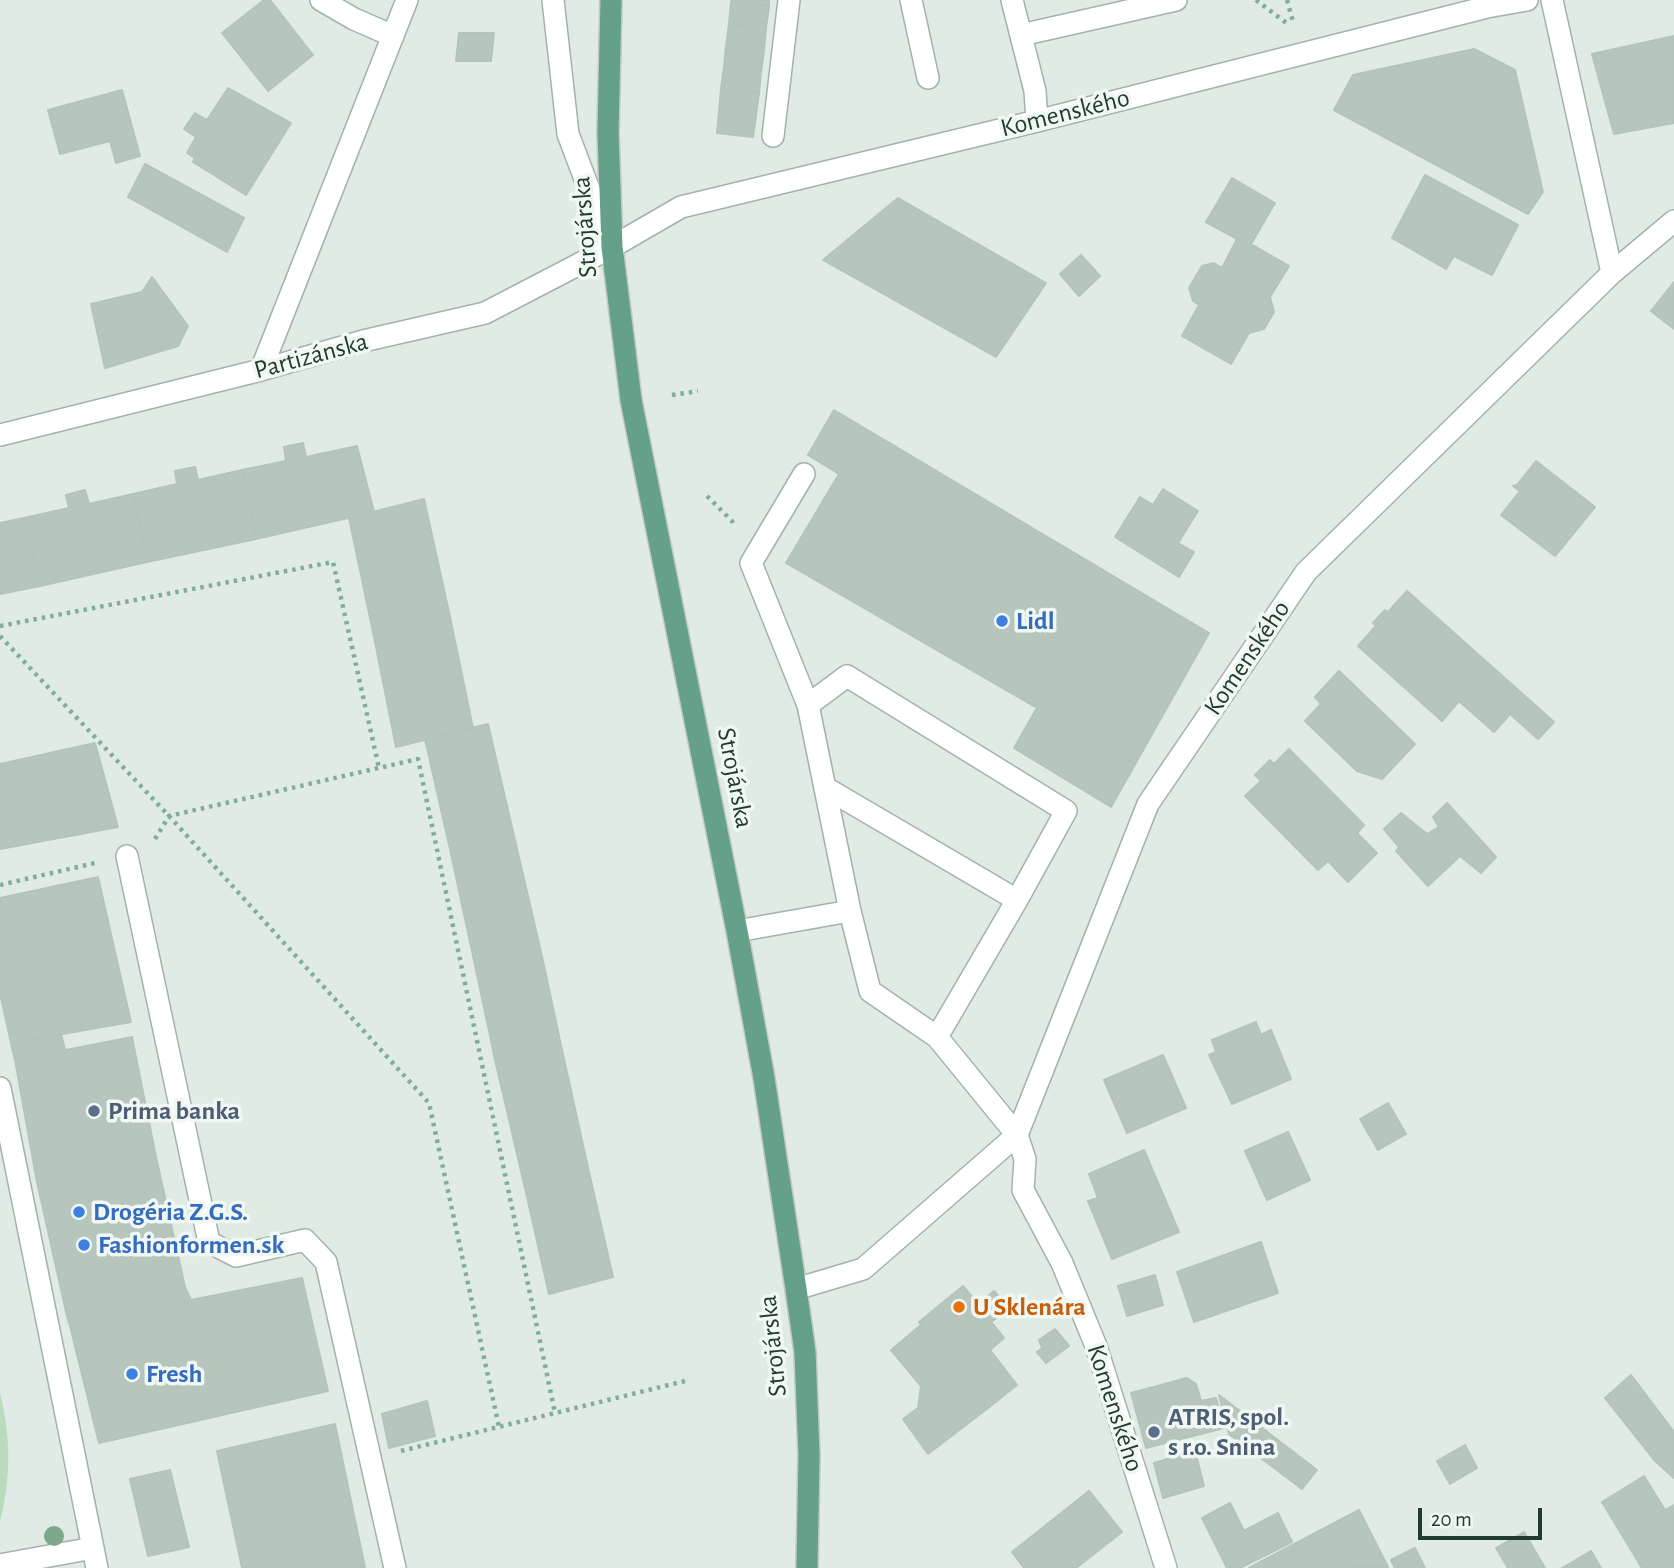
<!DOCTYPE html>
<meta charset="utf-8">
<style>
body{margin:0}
#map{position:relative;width:1674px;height:1568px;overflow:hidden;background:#e0ebe5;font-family:"Alegreya Sans",sans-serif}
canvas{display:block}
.scale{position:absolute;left:1418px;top:1508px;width:124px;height:32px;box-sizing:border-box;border:4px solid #213b31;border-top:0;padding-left:9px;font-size:21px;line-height:24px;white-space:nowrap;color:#213b31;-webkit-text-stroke:5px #f1f8f3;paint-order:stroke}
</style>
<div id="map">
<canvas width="1674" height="1568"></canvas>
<div class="scale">20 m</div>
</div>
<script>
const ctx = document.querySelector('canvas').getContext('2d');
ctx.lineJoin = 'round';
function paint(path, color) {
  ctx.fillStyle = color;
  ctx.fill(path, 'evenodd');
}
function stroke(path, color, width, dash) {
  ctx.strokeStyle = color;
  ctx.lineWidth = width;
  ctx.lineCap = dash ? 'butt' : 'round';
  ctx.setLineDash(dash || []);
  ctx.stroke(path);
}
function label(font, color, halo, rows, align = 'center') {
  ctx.font = font + ' "Alegreya Sans",sans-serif';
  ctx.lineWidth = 7;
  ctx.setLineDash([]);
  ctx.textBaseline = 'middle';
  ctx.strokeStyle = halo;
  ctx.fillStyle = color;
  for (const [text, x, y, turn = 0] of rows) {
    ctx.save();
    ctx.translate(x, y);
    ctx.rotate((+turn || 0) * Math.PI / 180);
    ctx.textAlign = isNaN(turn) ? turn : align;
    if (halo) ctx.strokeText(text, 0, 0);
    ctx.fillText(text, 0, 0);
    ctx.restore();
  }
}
const green = new Path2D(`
 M0,1393C11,1437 11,1478 0,1522Z`);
const building = new Path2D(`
 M264,0H270L313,55L268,91L222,33Z
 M732,0H769V6L731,2Z
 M731,2L769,6L766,28L729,24Z
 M729,24L766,28L764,50L726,46Z
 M459,33H494L491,61H456Z
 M1674,36V123L1614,134L1592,54Z
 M726,46L764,50L761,72L724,67Z
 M1474,49L1515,70L1543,192L1528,214L1334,110L1353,75Z
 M724,67L761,72L759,93L721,89Z
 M228,88L291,123L246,195L193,162L195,158L187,153L196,137L184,129L195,113L207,120Z
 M721,89L759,93L756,115L719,111Z
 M122,90L140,156L116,163L110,141L60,154L48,110Z
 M719,111L756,115L753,137L717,133Z
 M145,164L244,218L227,252L128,197Z
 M1425,175L1518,225L1492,275L1454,256L1446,269L1392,238Z
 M1232,178L1275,203L1251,244L1289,266L1270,297L1274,312L1264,329L1249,333L1231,364L1182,336L1199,305L1193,301L1189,288L1202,266L1214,263L1222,268L1237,239L1206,222Z
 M898,198L1046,283L996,357L823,260Z
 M1081,255L1100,276L1079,296L1060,274Z
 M152,277L188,326L178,346L105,368L91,304L142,292Z
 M1674,282V329L1651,311Z
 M834,410L1209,633L1111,807L1014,748L1037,708L786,563L839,474L808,455Z
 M303,443L306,457L357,446L374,512L256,539L242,470L286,461L284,447Z
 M1536,461L1595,507L1555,556L1501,515L1520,491L1513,486L1517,485Z
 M195,467L198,480L242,470L256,539L147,562L133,494L177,484L175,471Z
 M1163,489L1198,511L1178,543L1194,552L1179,577L1115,537L1140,497L1153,505Z
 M85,490L89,504L133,494L147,562L40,586L24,518L69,508L66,495Z
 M424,499L450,617L373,632L349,518Z
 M24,518L40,586L0,594V523Z
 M1407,591L1554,722L1538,739L1510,714L1494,732L1459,701L1442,721L1358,646L1376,626L1373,623L1385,610L1388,612Z
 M450,617L473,728L396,747L373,632Z
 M1339,671L1415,744L1382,779L1357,771L1305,721L1321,704L1315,697Z
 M488,724L514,836L450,849L425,739Z
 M95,743L118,827L0,849V764Z
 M1289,749L1364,825L1357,833L1377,853L1348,882L1328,861L1318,870L1245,796L1261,781L1255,775L1270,760L1274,764Z
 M1447,803L1496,857L1481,873L1460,856L1428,886L1396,851L1399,847L1384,829L1401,813L1427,834L1439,827L1433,817Z
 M514,836L541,952L475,965L450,849Z
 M98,877L131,1022L11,1043L0,993V898Z
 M541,952L562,1050L496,1064L475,965Z
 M1256,1022L1261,1035L1271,1030L1291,1079L1232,1104L1209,1055L1216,1052L1212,1040Z
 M61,1034L65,1050L15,1060L11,1043Z
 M132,1037L156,1157L37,1182L15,1060Z
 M562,1050L589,1172L525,1188L496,1064Z
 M1163,1055L1186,1108L1127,1133L1104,1080Z
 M1388,1103L1406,1134L1378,1150L1360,1119Z
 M1288,1132L1310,1180L1267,1200L1245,1151Z
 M1144,1150L1179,1232L1112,1259L1088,1201L1098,1198L1089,1174Z
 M156,1157L185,1287L67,1316L37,1182Z
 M589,1172L613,1277L549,1294L525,1188Z
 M1261,1242L1278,1293L1194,1322L1177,1272Z
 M1155,1275L1163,1305L1127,1316L1118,1286Z
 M302,1278L328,1391L99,1443L70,1326L144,1308L141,1298L185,1287L191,1300Z
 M963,1286L978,1304L994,1291L1009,1309L991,1322L1004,1338L990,1350L1017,1385L988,1408L919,1322Z
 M141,1298L144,1308L70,1326L67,1316Z
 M921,1325L988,1408L928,1454L903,1419L918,1408L921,1386L891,1350Z
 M1055,1329L1069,1346L1046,1363L1037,1352L1042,1348L1039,1340Z
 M1631,1375L1674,1432V1478L1655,1461L1605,1398Z
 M1187,1378L1196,1384L1201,1401L1216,1398L1224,1428L1146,1448L1131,1393Z
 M1219,1395L1317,1470L1302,1489L1229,1434Z
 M427,1401L435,1436L389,1448L382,1414Z
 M335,1424L365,1568H242L217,1451Z
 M1465,1445L1477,1468L1450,1484L1437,1461Z
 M1195,1451L1204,1486L1163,1498L1154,1463Z
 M170,1470L189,1547L148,1556L130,1479Z
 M1644,1476L1665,1510L1674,1505V1568H1642L1602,1502Z
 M1089,1491L1122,1532L1076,1568H1024L1012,1552Z
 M1230,1503L1244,1531L1278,1513L1292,1542L1240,1568H1227L1202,1518Z
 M1359,1510L1388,1567L1249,1568Z
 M1524,1532L1545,1568H1508L1496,1548Z
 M1415,1548L1425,1568H1395L1391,1560Z
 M1591,1551L1601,1568H1562Z`);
const path = new Path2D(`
 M1256,0L1289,25
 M1287,0L1293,22
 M672,395L698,391
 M707,496L732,521L735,527
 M0,626L333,562L379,768
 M0,636L169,816L429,1103L499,1427
 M155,839L169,816L418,759L555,1413
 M0,885L95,863
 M401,1451L689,1380`);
const lane = new Path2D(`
 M553,0L568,134L610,245
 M911,0L928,78
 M1012,0L1035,91L1037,121
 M1021,35L1176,0
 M773,136L789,0
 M804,474L751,563L808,705
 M847,676L1066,811L1017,900L937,1037L870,991L850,911L808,705Z
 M826,788L1017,900
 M127,856L209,1242L236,1256L305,1240L326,1262L395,1568
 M737,931L850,911
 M937,1037L1017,1135`);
const street = new Path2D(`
 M321,0L354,19L393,36
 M1552,0L1612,273
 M261,370L407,0
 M0,435L261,370L363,341L485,313L612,247L681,207L1037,121L1487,7L1527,0
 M0,1088L97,1568
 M1017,1135L1025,1159L1023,1190L1062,1263L1096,1346L1166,1568
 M796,1289L863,1269L1017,1135L1148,804L1306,572L1612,273L1674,221
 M0,1565L93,1548`);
const primary = new Path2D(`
 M611,0L608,133L612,247L631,400L737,931L764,1078L796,1289L805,1352L809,1455L807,1568`);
const trees = [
 [54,1536]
];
const markers = [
 [1002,621,7,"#3f7fe0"],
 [94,1111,7,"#5c6f8a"],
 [79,1212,7,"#3f7fe0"],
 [84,1245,7,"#3f7fe0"],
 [959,1307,7,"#e8710a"],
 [132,1374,7,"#3f7fe0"],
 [1154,1432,7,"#5c6f8a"]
];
const streetNames = [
 ["Komenského",1065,113,-14],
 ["Strojárska",585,227,-94],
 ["Partizánska",311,356,-15],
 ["Komenského",1247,658,-56],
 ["Strojárska",735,778,79],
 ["Strojárska",773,1346,-96],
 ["Komenského",1115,1408,72]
];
const shopNames = [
 ["Lidl",1016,621],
 ["Drogéria Z.G.S.",93,1212],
 ["Fashionformen.sk",98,1245],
 ["Fresh",146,1374]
];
const serviceNames = [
 ["Prima banka",108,1111],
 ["ATRIS, spol.",1168,1417],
 ["s r.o. Snina",1168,1447]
];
const foodNames = [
 ["U Sklenára",973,1307]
];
paint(green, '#b9dcbf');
paint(building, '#b6c6be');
stroke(building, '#b3c5bb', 2);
stroke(lane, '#a3b3ab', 24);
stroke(street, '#a3b3ab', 24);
stroke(primary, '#c1c8c5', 24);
stroke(path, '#81ae9b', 4.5, [3.5, 5]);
stroke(lane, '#fff', 21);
stroke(street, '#fff', 21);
stroke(primary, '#65a08a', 21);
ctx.fillStyle = '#7da889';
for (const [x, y] of trees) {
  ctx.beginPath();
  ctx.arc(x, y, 10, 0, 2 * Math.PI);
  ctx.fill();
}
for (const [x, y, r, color] of markers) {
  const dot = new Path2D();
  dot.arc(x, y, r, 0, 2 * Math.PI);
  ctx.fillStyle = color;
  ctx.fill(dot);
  stroke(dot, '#f1f8f3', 2.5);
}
label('26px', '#213b31', '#f1f8f3', streetNames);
label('bold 26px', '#366cbe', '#f1f8f3', shopNames, 'left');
label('bold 26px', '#4e5e75', '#f1f8f3', serviceNames, 'left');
label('bold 26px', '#c56008', '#f1f8f3', foodNames, 'left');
</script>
